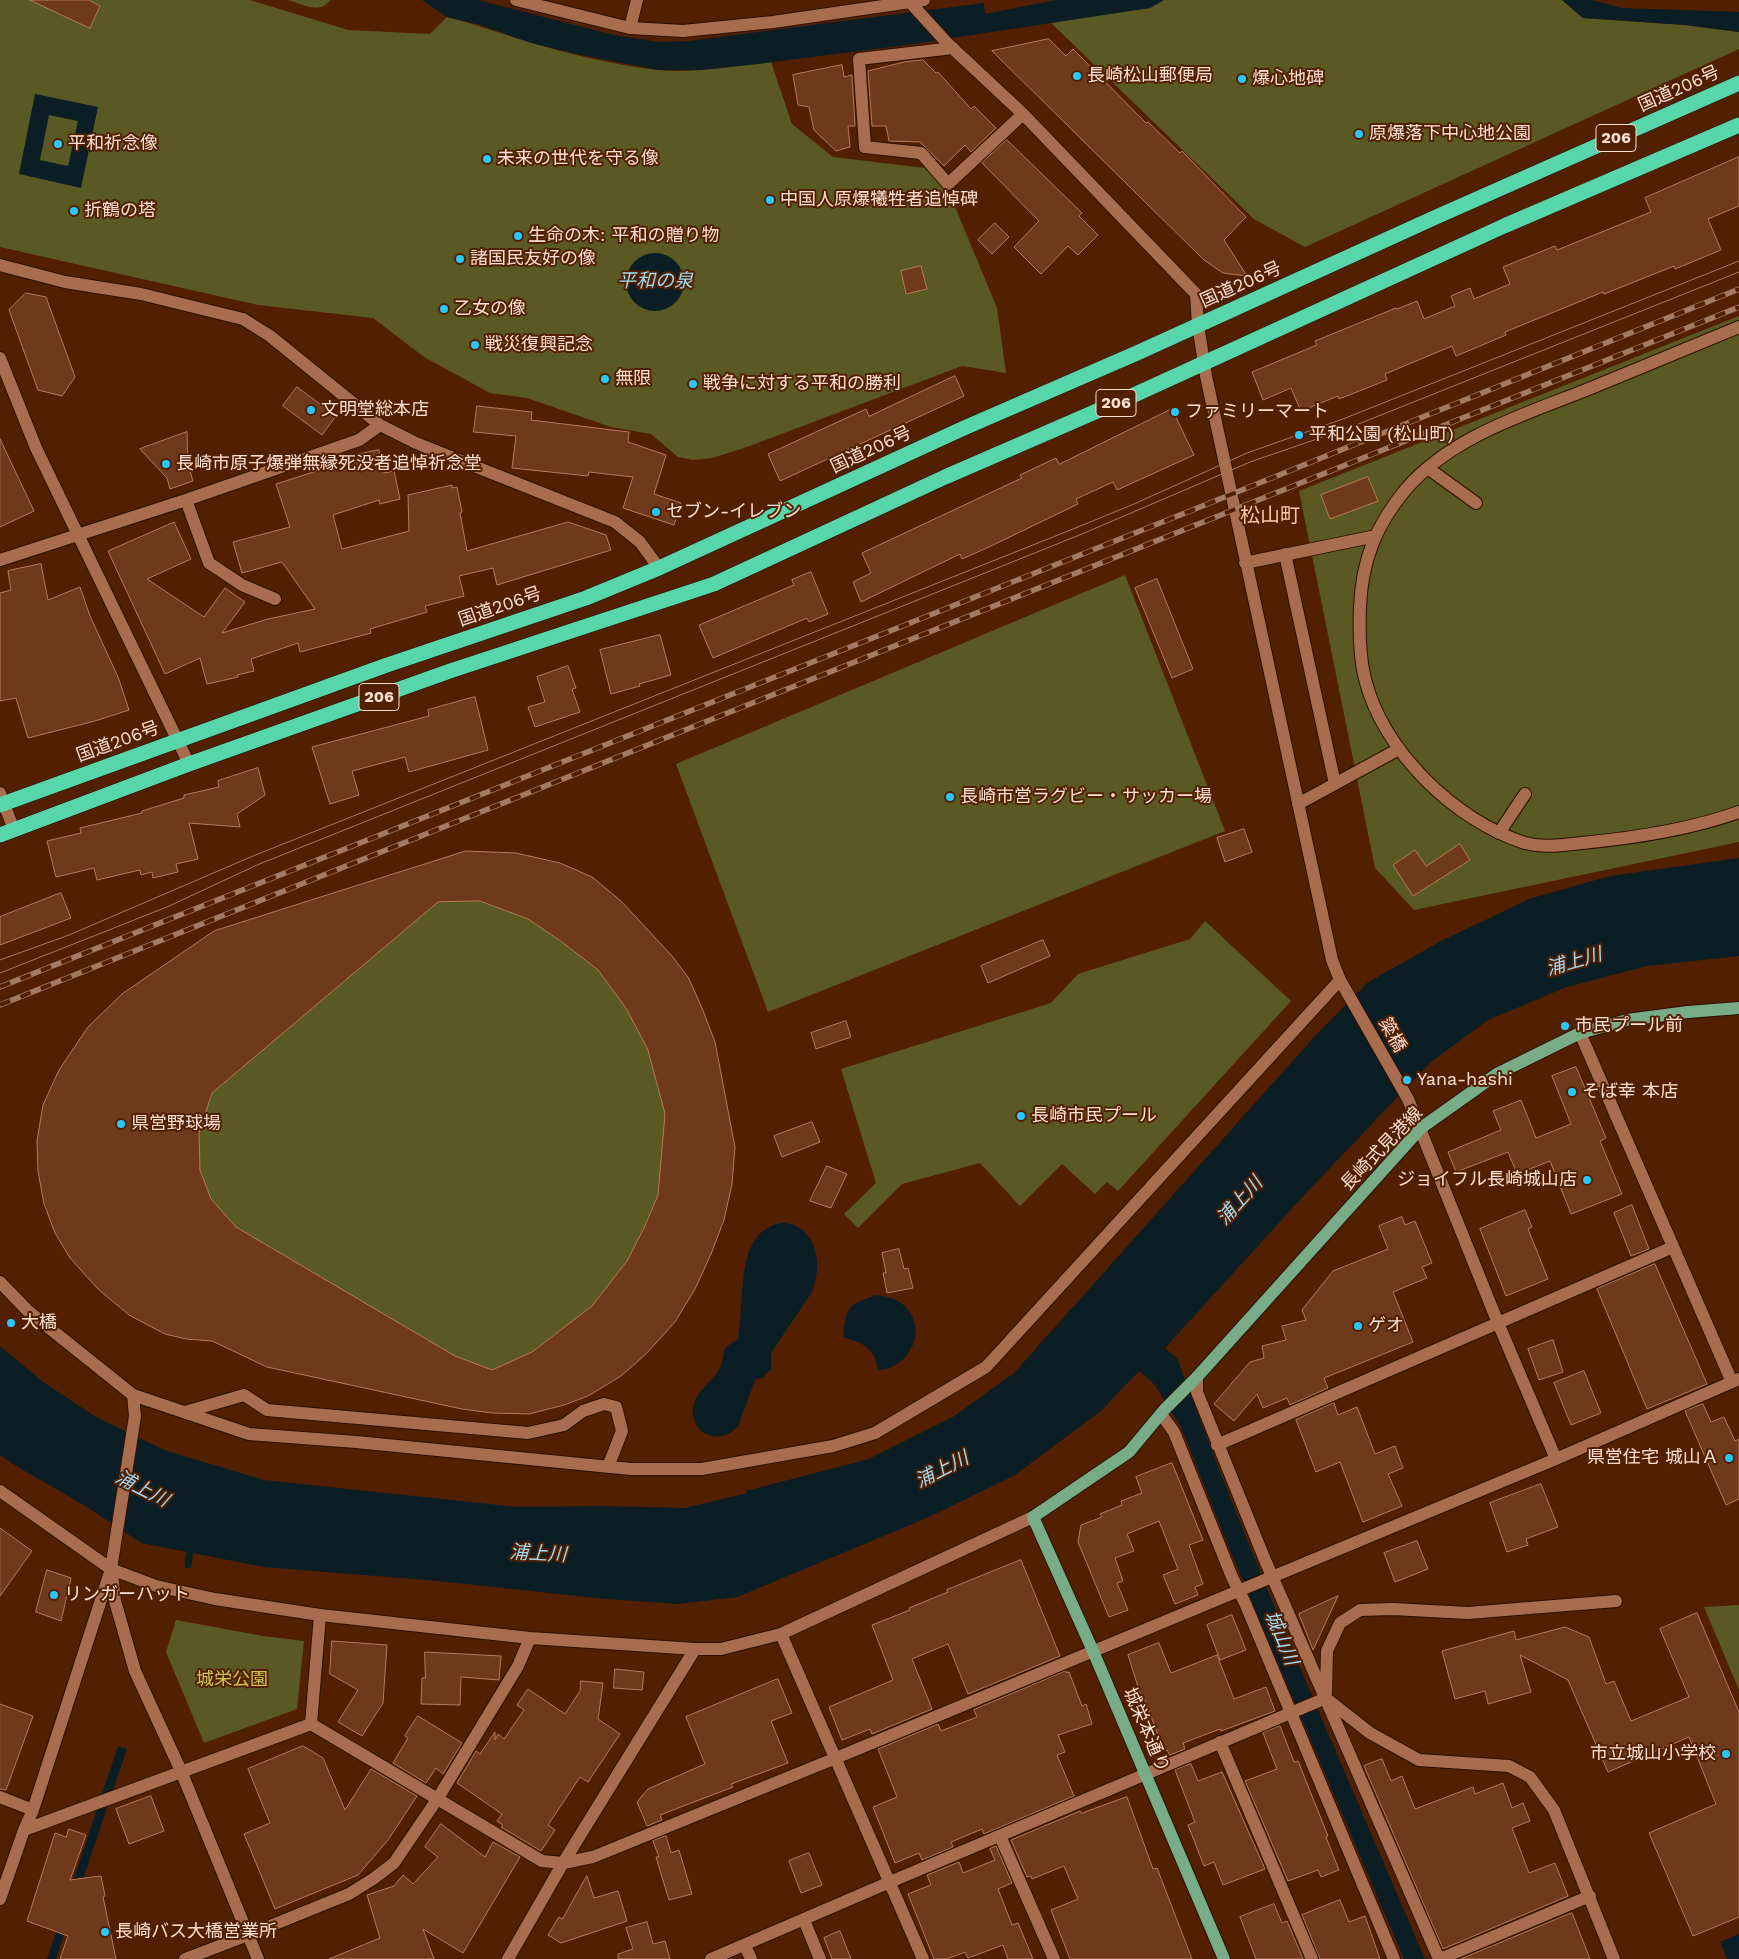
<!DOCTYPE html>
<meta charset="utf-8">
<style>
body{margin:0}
canvas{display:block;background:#521f00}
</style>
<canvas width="1739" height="1959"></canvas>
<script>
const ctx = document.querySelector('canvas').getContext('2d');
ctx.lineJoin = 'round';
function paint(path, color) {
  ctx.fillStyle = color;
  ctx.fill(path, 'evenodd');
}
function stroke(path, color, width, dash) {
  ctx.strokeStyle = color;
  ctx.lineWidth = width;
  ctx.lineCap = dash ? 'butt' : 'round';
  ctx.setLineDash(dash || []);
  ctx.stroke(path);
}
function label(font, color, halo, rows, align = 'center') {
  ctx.font = font + ' "Work Sans","Noto Sans JP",sans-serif';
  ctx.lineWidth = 4;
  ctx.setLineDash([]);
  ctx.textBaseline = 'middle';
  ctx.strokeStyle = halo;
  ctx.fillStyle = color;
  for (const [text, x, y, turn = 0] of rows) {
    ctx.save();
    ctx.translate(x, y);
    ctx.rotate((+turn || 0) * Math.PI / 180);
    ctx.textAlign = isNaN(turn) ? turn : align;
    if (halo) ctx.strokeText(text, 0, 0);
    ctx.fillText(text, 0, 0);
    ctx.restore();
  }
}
const green = new Path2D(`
 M0,0H250L348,30L430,34L447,17C475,24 502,34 530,42C571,55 615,65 657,70C694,74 734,66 771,62L792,124L833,157L925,168L951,197L997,308L1006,373L962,366L747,447L712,458L693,460L678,457L651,434L611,427L527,398L490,393L424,357L373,318L258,305L0,247Z
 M288,0H330C320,15 303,4 288,0Z
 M1164,0H1562L1583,18L1685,25L1739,32V49L1305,247L1254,219L1050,22L1150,8Z
 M1739,316V842L1414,910L1375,868L1299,491Z
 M1125,575L1225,831L768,1012L676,764Z
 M480,901L528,919L562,942L598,970L626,1008L648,1050L665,1114L658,1195L644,1228L627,1261L592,1306L532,1352L492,1370L455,1357L236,1227L211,1199L200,1170L199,1133L212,1093L438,902Z
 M1205,921L1291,1001L1118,1191L1107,1182L1095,1194L1062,1164L1020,1206L980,1163L902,1184L858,1228L844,1214L876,1183L841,1069L1051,1003L1078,974L1190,939Z
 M1739,1605V1690L1704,1607Z
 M176,1620L263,1636L304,1641L297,1709L204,1743L166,1652Z`);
const water = new Path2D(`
 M422,0H478L614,35L660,42L688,41L984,3L985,14L1056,0H1164L1150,8L913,44L758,64L700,70H659L576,54L531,43L480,25L447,17Z
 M1562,0H1592L1622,8L1739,12V32L1685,25L1583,18Z
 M35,94L98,107L81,188L19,174ZM49,115L78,121L68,166L40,160Z
 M626 282a29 29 0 1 1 58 0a29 29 0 1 1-58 0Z
 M1739,858V956L1647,966L1567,987L1488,1020L1431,1062L1307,1192L1165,1348L1177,1358C1251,1561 1340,1759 1425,1959H1404L1227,1543L1181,1427L1154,1384L1139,1371L1101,1411L1015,1475L929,1517L737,1597L678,1604L605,1599L438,1581L264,1567L141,1543L87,1507L11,1463L0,1455V1346L43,1382L96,1417L164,1450L264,1480L517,1507L602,1506L685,1508L747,1493L746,1491L869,1459L953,1417L1014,1373L1314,1037L1367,983L1441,941L1529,899L1610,876Z
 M781,1223C816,1223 824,1265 812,1292L771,1353V1369L764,1377L755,1380L738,1426C724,1444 695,1438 693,1414C691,1392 713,1383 721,1366C723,1360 723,1353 726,1347L738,1339C740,1323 741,1307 742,1292C745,1263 747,1230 781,1223Z
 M876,1295C885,1296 895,1298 902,1304C930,1326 911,1369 878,1370C874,1345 862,1344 843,1337C847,1305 846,1306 876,1295Z
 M118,1746L127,1749L56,1959H47Z
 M1739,1934V1959H1727L1720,1942Z`);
const stream = new Path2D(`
 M188,1565L191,1543`);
const building = new Path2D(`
 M30,0H89L100,6L90,28Z
 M1049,39L1066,56L1073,49L1146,123L1148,122L1180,153L1182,151L1246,217L1224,240L1247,276L1223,273L1204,260L992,51Z
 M923,60L936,73L938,72L971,109L974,106L996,128L971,152L965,145L944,166L920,142L889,141L886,126H872L868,71L904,62Z
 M842,65L844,77L852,75L855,126H848L850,147L836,151L814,130L809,107L798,105L793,75Z
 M1007,140L1082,213L1079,216L1098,235L1078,255L1068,246L1041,274L1014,247L1039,221L982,163Z
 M1739,157V206L1708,219L1721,250L1675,269L1674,266L1604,294L1603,292L1505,332L1506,335L1456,356L1452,346L1385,374L1387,380L1339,399L1338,396L1301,411L1291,388L1263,400L1252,372L1317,345L1315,341L1396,308L1397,309L1417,301L1424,319L1455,306L1451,296L1470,288L1474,299L1510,284L1503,267L1555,246L1557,250L1651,212L1645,198Z
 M995,223L1009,237L992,254L978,240Z
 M921,266L927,289L906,294L901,271Z
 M26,293L46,297L75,377L62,396L38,390L9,310Z
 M955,376L964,396L780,481L768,454L866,409L869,416Z
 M297,387L336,416L322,435L283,406Z
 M477,406L532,412L531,420L629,432L628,442L666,455L654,494L681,503L674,525L623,508L633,477L589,472L588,476L512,468L516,436L474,432Z
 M1172,409L1194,455L1117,490L1113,482L1076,499L1078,504L991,546L962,559L960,554L861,602L853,582L871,573L862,553L1022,478L1020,475L1056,458L1059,464Z
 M187,432L188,465L193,481L170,489L167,478L140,449Z
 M0,439L34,511L0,527Z
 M379,450L384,473L394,471L400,499L380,504L379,500L333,515L342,549L409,531L408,495L452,485V488L457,487L462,512L460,513L467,551L568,522L606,535L611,550L497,585L493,568L459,576L464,596L425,606L427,612L370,629L371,633L300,652L298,643L251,659L254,671L237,675L238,677L207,684L200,658L165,674L108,551L174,522L191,559L147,579L204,617L225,588L245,602L222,633L268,619L315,609L282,562L242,573L233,542L290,527L276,484L354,459L351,456Z
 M1368,477L1378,501L1330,519L1321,495Z
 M41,564L48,600L80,587L90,616L118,677L129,710L95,721L28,738L16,698L0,701V593L11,590L8,571Z
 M811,572L828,614L809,622L807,618L713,658L699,625L794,585L792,580Z
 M1157,579L1193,669L1172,678L1135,588Z
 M660,635L671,675L639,684L640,686L611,694L600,650Z
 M568,666L576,688L572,689L580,712L535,727L528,707L545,702L537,677Z
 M475,697L488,750L409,772L405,757L352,771L359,795L330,804L312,747L429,716L428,710Z
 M258,768L265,795L237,814L240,827L189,823L198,859L176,864L178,872L153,878L152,872L141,875L140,870L97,880L94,868L56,877L47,841L81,833L80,828L142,813V811L184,798V795L219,787L218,781Z
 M1244,829L1252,852L1225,862L1217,838Z
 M1460,844L1470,860L1413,896L1393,865L1415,850L1426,866Z
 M466,851L516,853L560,863L592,877L621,901L672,956L688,977L702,1008L715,1042L735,1147L732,1184L724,1220L711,1254L695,1289L675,1322L646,1354L621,1376L588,1396L564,1405L529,1414L492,1413L462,1409L267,1367L212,1341L186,1339L165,1334L129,1315L98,1289L70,1258L55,1233L44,1204L38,1171L37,1141L43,1105L59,1070L88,1027L122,994L214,931ZM480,901L528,919L562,942L598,970L626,1008L648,1050L665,1114L658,1195L644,1228L627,1261L592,1306L532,1352L492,1370L455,1356L236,1227L211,1199L200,1170L199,1133L212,1093L438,902Z
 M61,893L71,918L0,945V917Z
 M1043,940L1050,956L988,983L981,966Z
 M846,1021L851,1037L816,1049L811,1033Z
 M1576,1067L1606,1138L1600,1141L1622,1194L1571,1214L1550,1161L1517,1174L1508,1152L1456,1172L1448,1152L1501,1130L1493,1111L1521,1100L1536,1138L1571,1124L1552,1076Z
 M812,1122L820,1142L782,1157L774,1136Z
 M827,1166L847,1174L831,1208L810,1201Z
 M1632,1205L1649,1249L1631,1256L1614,1213Z
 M1525,1210L1532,1227L1528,1229L1548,1279L1506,1296L1480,1229Z
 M1402,1217L1405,1225L1415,1221L1432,1263L1422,1267L1427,1278L1393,1292L1413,1342L1324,1378L1328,1388L1290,1405L1287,1398L1263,1408L1257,1394L1234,1421L1214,1404L1250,1362L1264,1358L1262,1346L1286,1340L1282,1326L1306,1320L1302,1310L1333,1271L1388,1249L1379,1226Z
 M899,1249L904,1269L908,1268L913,1288L887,1293L883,1273H886L882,1253Z
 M1655,1264L1707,1384L1647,1409L1597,1289Z
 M1553,1340L1563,1372L1539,1380L1528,1349Z
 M1584,1371L1601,1413L1571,1425L1554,1383Z
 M1334,1403L1338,1415L1357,1407L1375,1454L1395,1446L1403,1468L1388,1474L1402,1506L1363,1522L1340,1462L1316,1472L1296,1420Z
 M1703,1404L1711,1422L1724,1417L1735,1441L1739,1439V1499L1726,1505L1685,1411Z
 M1172,1463L1203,1540L1189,1545L1203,1584L1195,1587L1198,1595L1175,1604L1163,1575L1178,1569L1159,1521L1127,1534L1134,1551L1115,1558L1123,1581L1117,1583L1128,1610L1109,1617L1078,1542L1081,1525L1102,1517L1100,1514L1122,1505L1121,1501L1142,1493L1136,1477Z
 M1541,1484L1558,1527L1526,1539L1528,1545L1507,1552L1490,1503Z
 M0,1528L32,1551L0,1596Z
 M1417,1541L1428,1569L1395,1582L1384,1553Z
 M1021,1560L1060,1656L968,1694L948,1644L912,1659L932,1709L872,1734L870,1729L842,1740L829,1707L893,1680L872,1625L910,1610L909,1608L948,1592L947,1590Z
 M47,1570L71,1578L61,1621L36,1612Z
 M1338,1596L1313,1650L1299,1614Z
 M1697,1613L1739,1712V1917L1693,1936L1649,1833L1716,1804L1689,1737L1608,1772L1568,1680L1520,1655L1531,1692L1488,1704L1485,1691L1455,1699L1442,1651L1514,1631L1516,1640L1565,1627L1589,1637L1606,1684L1614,1681L1631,1721L1689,1697L1660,1629Z
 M1232,1615L1246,1650L1220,1660L1207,1625Z
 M332,1641L387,1645L383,1703L362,1736L338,1722L358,1690L330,1674Z
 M1159,1643L1171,1673L1217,1655L1234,1699L1266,1687L1275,1711L1221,1731L1220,1729L1183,1743L1185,1749L1170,1755L1167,1750L1164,1751L1143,1695L1141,1696L1128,1655Z
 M425,1652L501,1656L499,1680L461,1677L460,1705L421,1704L422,1678H425Z
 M615,1669L644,1672L642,1690L614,1688Z
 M1066,1671L1067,1673L1069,1672L1082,1706L1086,1704L1092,1724L1058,1735L1065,1752L1057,1755L1074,1796L984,1834L982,1829L951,1842L953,1847L922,1860L919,1853L895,1863L873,1807L897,1797L878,1749L938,1724L941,1731L977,1717L974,1710Z
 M778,1679L792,1713L771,1721L788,1763L731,1784L733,1787L660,1815L662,1820L647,1826L637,1802L648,1789L705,1764L686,1717Z
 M581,1681L603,1683L598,1719L620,1734L588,1782L580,1777L548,1825L555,1830L541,1851L501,1827L503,1825L497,1821L502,1814L457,1783L476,1751L480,1754L495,1732V1740L498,1734L504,1739L524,1710L517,1705L528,1689L565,1714L580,1691Z
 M0,1704L33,1716L6,1790L0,1789Z
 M418,1716L462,1743L443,1774L436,1768L426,1783L393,1763L408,1738L405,1736Z
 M1280,1726L1294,1762L1298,1761L1328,1836L1326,1837L1339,1870L1321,1877L1318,1870L1288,1881L1245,1781L1277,1769L1263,1733Z
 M303,1746L323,1758L345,1810L371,1769L417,1796L388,1840L358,1875L275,1909L244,1834L270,1823L248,1769Z
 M1382,1759L1391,1781L1402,1776L1415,1809L1473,1787L1475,1794L1503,1783L1512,1808L1523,1803L1530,1821L1512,1828L1529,1873L1555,1863L1568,1896L1443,1949L1364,1766Z
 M1191,1764L1198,1781L1222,1772L1265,1869L1223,1885L1214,1862L1204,1866L1188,1825L1195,1822L1175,1770Z
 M151,1796L164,1831L129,1844L116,1809Z
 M1127,1797L1153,1869L1157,1868L1192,1959H1070L1051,1910L1078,1899L1064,1866L1032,1879L1031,1876L1027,1877L1011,1840L1080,1811L1081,1813Z
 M441,1824L485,1857L493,1842L520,1857L463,1953L423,1929L434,1959H329L380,1938L367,1895L394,1886L403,1875L413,1884L438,1857L425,1847Z
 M69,1829L86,1835L70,1880L101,1876L105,1896L103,1897L116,1959H60L68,1936L27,1921L55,1833L66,1837Z
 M666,1836L671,1853L679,1850L692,1894L669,1900L656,1857H659L653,1841Z
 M996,1846L1012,1883L998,1889L1012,1925L1018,1923L1033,1959H1008L1003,1945L968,1958L965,1952L947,1959H934L908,1894L931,1885L927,1875L959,1862L963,1873L995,1860L990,1849Z
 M809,1853L822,1885L801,1893L789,1861Z
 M587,1876L594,1898L618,1891L627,1921L561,1943L548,1935L559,1917L562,1919Z
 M1340,1900L1349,1922L1365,1916L1380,1959H1320L1302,1915Z
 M1274,1904L1282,1923L1287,1921L1303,1959H1256L1240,1917Z
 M1572,1913L1590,1959H1461Z
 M647,1922L653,1944L665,1941L670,1959H618V1954L633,1949L626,1928Z
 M840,1931L851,1959H832L824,1938Z`);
const minor = new Path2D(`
 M516,0L630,28L683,31L773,22L924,0
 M908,0L947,43L1023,114L1196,294L1198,325L1206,376L1332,960L1340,980L1408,1099L1498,1323L1556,1459
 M630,28L637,0
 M953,48L859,59L865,147L921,153L948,184L1023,114
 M0,265L65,282L141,294L243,319L270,336L380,425L416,443L615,522L640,542L659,568
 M1739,327C1690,347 1640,368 1591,388C1527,414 1453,435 1406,489C1376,525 1362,560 1360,607C1359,631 1359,655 1365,679C1383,751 1455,821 1525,843C1544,848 1563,845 1582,843C1635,838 1689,830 1739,812
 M0,358L36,448L189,764
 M1429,469L1476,503
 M186,500L209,563L242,585L275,599
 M1285,554L1335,784
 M0,560L186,500L359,440L380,425
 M1245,563L1376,536
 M0,793L14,830
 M1298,804L1399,749
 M1499,833L1525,794
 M1580,1033L1732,1382
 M0,1282L28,1311L133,1395L249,1434L356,1442L631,1469H702L833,1446L875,1433L986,1367L1340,980
 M1197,1377V1392L1265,1560L1439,1959
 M185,1412L244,1395L267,1410L528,1433L564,1425L583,1411L604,1404L616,1407L622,1431L608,1467
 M1161,1414L1174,1432L1232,1577L1245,1603L1394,1959
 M1217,1445L1673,1247
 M0,1491L111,1569L156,1586L215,1599L320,1615L530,1638L695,1649H721L781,1634L1033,1517
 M112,1572L115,1601L135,1671L181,1771L258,1959
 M781,1634L923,1959
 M1326,1693L1327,1651L1340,1623L1360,1610L1393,1609L1468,1613L1616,1601
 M1328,1700L1370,1733L1419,1760L1509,1766L1530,1777L1554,1810L1614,1959
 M311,1724L320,1615
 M1220,1742L1312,1959
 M0,1797L33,1810
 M24,1830L311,1724L542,1861L563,1863L593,1857L836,1758L1556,1459L1739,1379
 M1000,1836L1054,1959
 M0,1899L24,1830L33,1810L111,1569L135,1416L133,1395
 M804,1920L820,1959
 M745,1946L751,1959
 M185,1959L248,1935L349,1894L373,1879L394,1863L438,1798L518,1666L530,1638
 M508,1959L563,1863L695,1649
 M711,1959L890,1882L1326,1698
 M1440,1959L1590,1896`);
const major = new Path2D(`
 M1224,1959L1093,1651L1033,1517L1129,1452L1164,1410L1197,1377L1421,1128L1497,1074L1580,1033L1627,1020L1688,1012L1739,1008`);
const highway = new Path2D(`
 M0,805L387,665L586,598L659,568L964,428L1137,353L1436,217L1739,83
 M0,835L189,764L450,671L714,584L945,477L1134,395L1504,226L1739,125`);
const tram = new Path2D(`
 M0,960L69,935L253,856L1078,527L1134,504L1247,453L1343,419L1739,261
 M0,973L167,907L257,865L1082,534L1250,462L1346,429L1739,272`);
const rail = new Path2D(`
 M0,987L1195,509L1739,289
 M0,1005L1739,307`);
const markers = [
 [1077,76,5,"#28c8ff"],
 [1242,79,5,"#28c8ff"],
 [1359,134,5,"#28c8ff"],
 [58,144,5,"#28c8ff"],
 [487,159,5,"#28c8ff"],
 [770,200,5,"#28c8ff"],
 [74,211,5,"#28c8ff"],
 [518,236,5,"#28c8ff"],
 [460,259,5,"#28c8ff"],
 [444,309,5,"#28c8ff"],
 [475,345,5,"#28c8ff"],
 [605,379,5,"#28c8ff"],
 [693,384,5,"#28c8ff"],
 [311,410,5,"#28c8ff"],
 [1175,412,5,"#28c8ff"],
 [1299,435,5,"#28c8ff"],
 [166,464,5,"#28c8ff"],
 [656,512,5,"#28c8ff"],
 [950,797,5,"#28c8ff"],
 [1565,1026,5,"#28c8ff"],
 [1407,1080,5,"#28c8ff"],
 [1572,1092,5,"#28c8ff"],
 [1021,1116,5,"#28c8ff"],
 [121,1124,5,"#28c8ff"],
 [1587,1180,5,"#28c8ff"],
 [11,1323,5,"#28c8ff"],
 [1358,1326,5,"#28c8ff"],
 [1729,1458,5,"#28c8ff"],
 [54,1595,5,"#28c8ff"],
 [1726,1754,5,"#28c8ff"],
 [105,1932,5,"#28c8ff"]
];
const shields = [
 [1616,138,40],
 [1116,403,40],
 [379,697,40]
];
const shieldNames = [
 ["206",1616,138],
 ["206",1116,403],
 ["206",379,697]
];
const poiNames = [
 ["長崎松山郵便局",1087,76],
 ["爆心地碑",1252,79],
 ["原爆落下中心地公園",1369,134],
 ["平和祈念像",68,144],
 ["未来の世代を守る像",497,159],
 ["中国人原爆犧牲者追悼碑",780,200],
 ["折鶴の塔",84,211],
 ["生命の木: 平和の贈り物",528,236],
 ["諸国民友好の像",470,259],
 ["乙女の像",454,309],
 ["戦災復興記念",485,345],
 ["無限",615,379],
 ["戦争に対する平和の勝利",703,384],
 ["文明堂総本店",321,410],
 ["ファミリーマート",1185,412],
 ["平和公園 (松山町)",1309,435],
 ["長崎市原子爆弾無縁死没者追悼祈念堂",176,464],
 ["セブン-イレブン",666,512],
 ["長崎市営ラグビー・サッカー場",960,797],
 ["市民プール前",1575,1026],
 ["Yana-hashi",1417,1080],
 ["そば幸 本店",1582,1092],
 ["長崎市民プール",1031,1116],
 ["県営野球場",131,1124],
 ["ジョイフル長崎城山店",1577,1180,"right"],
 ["大橋",21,1323],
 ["ゲオ",1368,1326],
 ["県営住宅 城山Ａ",1719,1458,"right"],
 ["リンガーハット",64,1595],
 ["市立城山小学校",1716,1754,"right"],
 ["長崎バス大橋営業所",115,1932]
];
const streetNames = [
 ["国道206号",1679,89,-24],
 ["国道206号",1241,285,-24],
 ["国道206号",871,450,-25],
 ["国道206号",500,607,-19],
 ["国道206号",118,742,-20],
 ["簗橋",1392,1035,60],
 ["長崎式見港線",1382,1149,-46],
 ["城栄本通り",1146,1730,67]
];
const parkNames = [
 ["城栄公園",232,1680]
];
const waterNames = [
 ["平和の泉",655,281],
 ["浦上川",1574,962,-16],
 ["浦上川",1240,1201,-48],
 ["浦上川",942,1470,-27],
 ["浦上川",142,1489,27],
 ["浦上川",538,1554,3],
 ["城山川",1281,1638,67]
];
const quarterNames = [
 ["松山町",1270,516]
];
paint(green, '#5b5923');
paint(water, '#0b1e26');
stroke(stream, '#0b1e26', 7);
paint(building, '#6f391b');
stroke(building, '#b67a5b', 1);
stroke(minor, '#2b1002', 14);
stroke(major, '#2b1002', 14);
stroke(highway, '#2b1002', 16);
stroke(minor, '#a86d4f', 12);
stroke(major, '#77ac86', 12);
stroke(highway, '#57d6ab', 15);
stroke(tram, '#a37b65', 1);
stroke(rail, '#a37b65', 5.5);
stroke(rail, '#521f00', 4, [11]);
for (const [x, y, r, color] of markers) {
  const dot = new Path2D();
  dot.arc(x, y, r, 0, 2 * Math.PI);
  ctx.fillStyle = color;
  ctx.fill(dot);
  stroke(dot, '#521f00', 2);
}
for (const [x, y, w] of shields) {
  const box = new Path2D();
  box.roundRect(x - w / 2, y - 13.5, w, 27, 4);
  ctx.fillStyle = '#521f00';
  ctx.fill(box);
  stroke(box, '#fbe0d3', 1);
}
label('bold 16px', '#fbe0d3', null, shieldNames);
label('18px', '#fbe0d3', '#521f00', poiNames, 'left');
label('18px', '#fbe0d3', '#521f00', streetNames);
label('18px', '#cdca51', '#521f00', parkNames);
label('italic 19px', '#9dd9f3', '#521f00', waterNames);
label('20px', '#fcc8ae', '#521f00', quarterNames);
</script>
